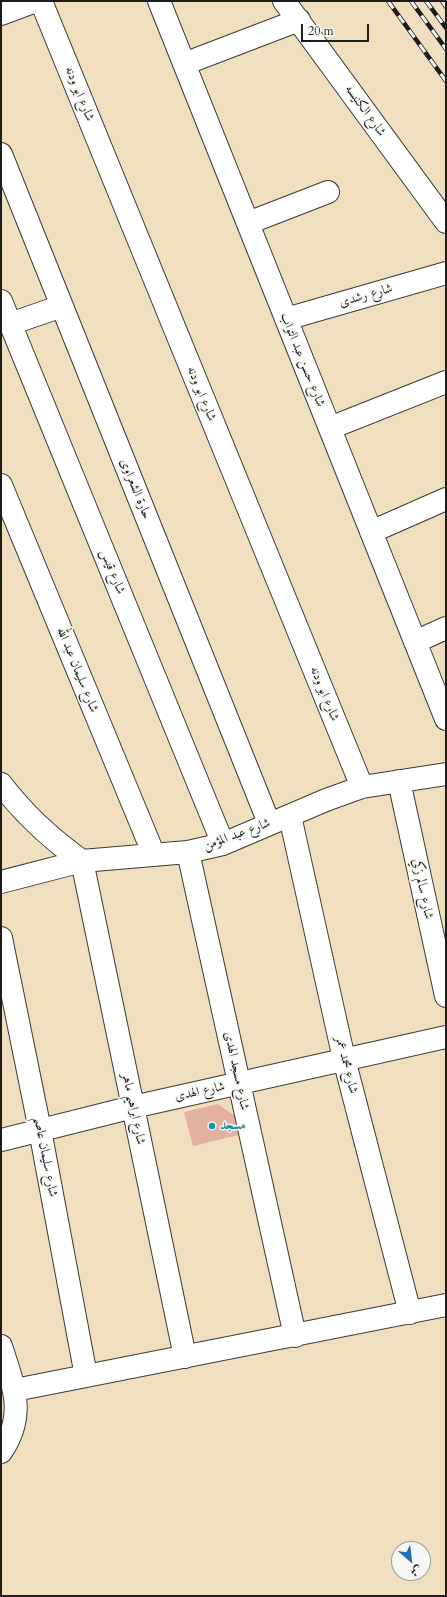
<!DOCTYPE html>
<meta charset="utf-8">
<style>
body{margin:0}
#map{position:relative;width:447px;height:1597px;overflow:hidden;background:#f0dfbf;font-family:Cardo,Amiri,serif}
canvas{display:block}
.frame{position:absolute;inset:0;border:2px solid #1c1c1c;pointer-events:none}
.north{position:absolute;left:391px;top:1541px;width:40px;height:40px;box-sizing:border-box;background:#f6f6f2;border:1px solid #9f9f9c;border-radius:50%;rotate:152deg;font-size:11px;font-weight:700;line-height:16px;text-align:center;color:#1c1c1c}
.north::after{content:'';display:block;margin:auto;width:14px;height:18px;background:#1f6fb2;clip-path:polygon(50% 0,100% 100%,50% 72%,0 100%)}
.scale{position:absolute;left:301px;top:24px;width:68px;height:18px;box-sizing:border-box;border:2px solid #1c1c1c;border-top:0;padding-left:5px;font-size:12px;line-height:14px;white-space:nowrap;color:#1c1c1c;-webkit-text-stroke:3px #f6f6f2;paint-order:stroke}
</style>
<div id="map">
<canvas width="447" height="1597"></canvas>
<div class="frame"></div>
<div class="north">ش</div>
<div class="scale">20 m</div>
</div>
<script>
const ctx = document.querySelector('canvas').getContext('2d');
ctx.lineJoin = 'round';
function paint(path, color) {
  ctx.fillStyle = color;
  ctx.fill(path, 'evenodd');
}
function stroke(path, color, width, dash) {
  ctx.strokeStyle = color;
  ctx.lineWidth = width;
  ctx.lineCap = dash ? 'butt' : 'round';
  ctx.setLineDash(dash || []);
  ctx.stroke(path);
}
function label(font, color, halo, rows, align = 'center') {
  ctx.font = font + ' Cardo,Amiri,serif';
  ctx.lineWidth = 3;
  ctx.setLineDash([]);
  ctx.textBaseline = 'middle';
  ctx.strokeStyle = halo;
  ctx.fillStyle = color;
  for (const [text, x, y, turn = 0] of rows) {
    ctx.save();
    ctx.translate(x, y);
    ctx.rotate((+turn || 0) * Math.PI / 180);
    ctx.textAlign = isNaN(turn) ? turn : align;
    if (halo) ctx.strokeText(text, 0, 0);
    ctx.fillText(text, 0, 0);
    ctx.restore();
  }
}
const building = new Path2D(`
 M218,1104L235,1116L239,1135L193,1146L184,1112Z`);
const minor = new Path2D(`
 M41,1L362,787
 M159,1L446,719
 M1,14L36,1
 M184,64L299,20
 M1,154L269,823
 M248,223L328,192
 M1,301L223,844
 M286,319L446,273
 M10,324L62,306
 M330,428L446,382
 M1,485L154,855
 M371,532L446,499
 M415,642L446,628
 M399,781L446,996
 M1,784C24,814 51,839 82,861L185,1357
 M290,816L344,1059L410,1313
 M188,852L295,1336
 M1,882L82,861L188,852L223,844L326,800L362,787L446,774
 M1,938L40,1130L86,1376
 M1,1140L133,1107L446,1037
 M1,1346C13,1384 27,1415 1,1452
 M15,1390L446,1305`);
const secondary = new Path2D(`
 M284,1L446,222`);
const rail = new Path2D(`
 M388,1L446,81
 M411,1L446,49
 M426,1L446,28
 M442,1L446,7`);
const markers = [
 [212,1126,4,"#0f9aa8"]
];
const streetNames = [
 ["شارع ابو ودنه",79,94,68],
 ["شارع الكنيسه",365,111,54],
 ["شارع رشدى",366,296,-16],
 ["شارع حسن عبد التواب",302,360,68],
 ["شارع ابو ودنه",201,394,68],
 ["حارة الشعراوى",135,489,68],
 ["شارع قيس",112,572,68],
 ["شارع سليمان عبد الله",77,670,68],
 ["شارع ابو ودنه",324,694,68],
 ["شارع عبد المؤمن",237,835,-20],
 ["شارع سالم زكي",422,889,78],
 ["شارع محمد عمر",346,1065,76],
 ["شارع مسجد الهدى",236,1071,78],
 ["شارع الهدى",200,1092,-12],
 ["شارع ابراهيم ماهر",133,1109,78],
 ["شارع سليمان عاصم",45,1157,79]
];
const cultureNames = [
 ["مسجد",220,1126]
];
paint(building, '#e2b19f');
stroke(minor, '#3c3934', 24);
stroke(secondary, '#3c3934', 24);
stroke(minor, '#fff', 22);
stroke(secondary, '#fff', 22);
stroke(rail, '#1c1c1c', 4.5);
stroke(rail, '#f6f6f2', 3, [9]);
for (const [x, y, r, color] of markers) {
  const dot = new Path2D();
  dot.arc(x, y, r, 0, 2 * Math.PI);
  ctx.fillStyle = color;
  ctx.fill(dot);
  stroke(dot, '#f6f6f2', 1.5);
}
label('13px', '#1c1c1c', '#f6f6f2', streetNames);
label('bold 13px', '#0d838f', '#f6f6f2', cultureNames, 'left');
</script>
